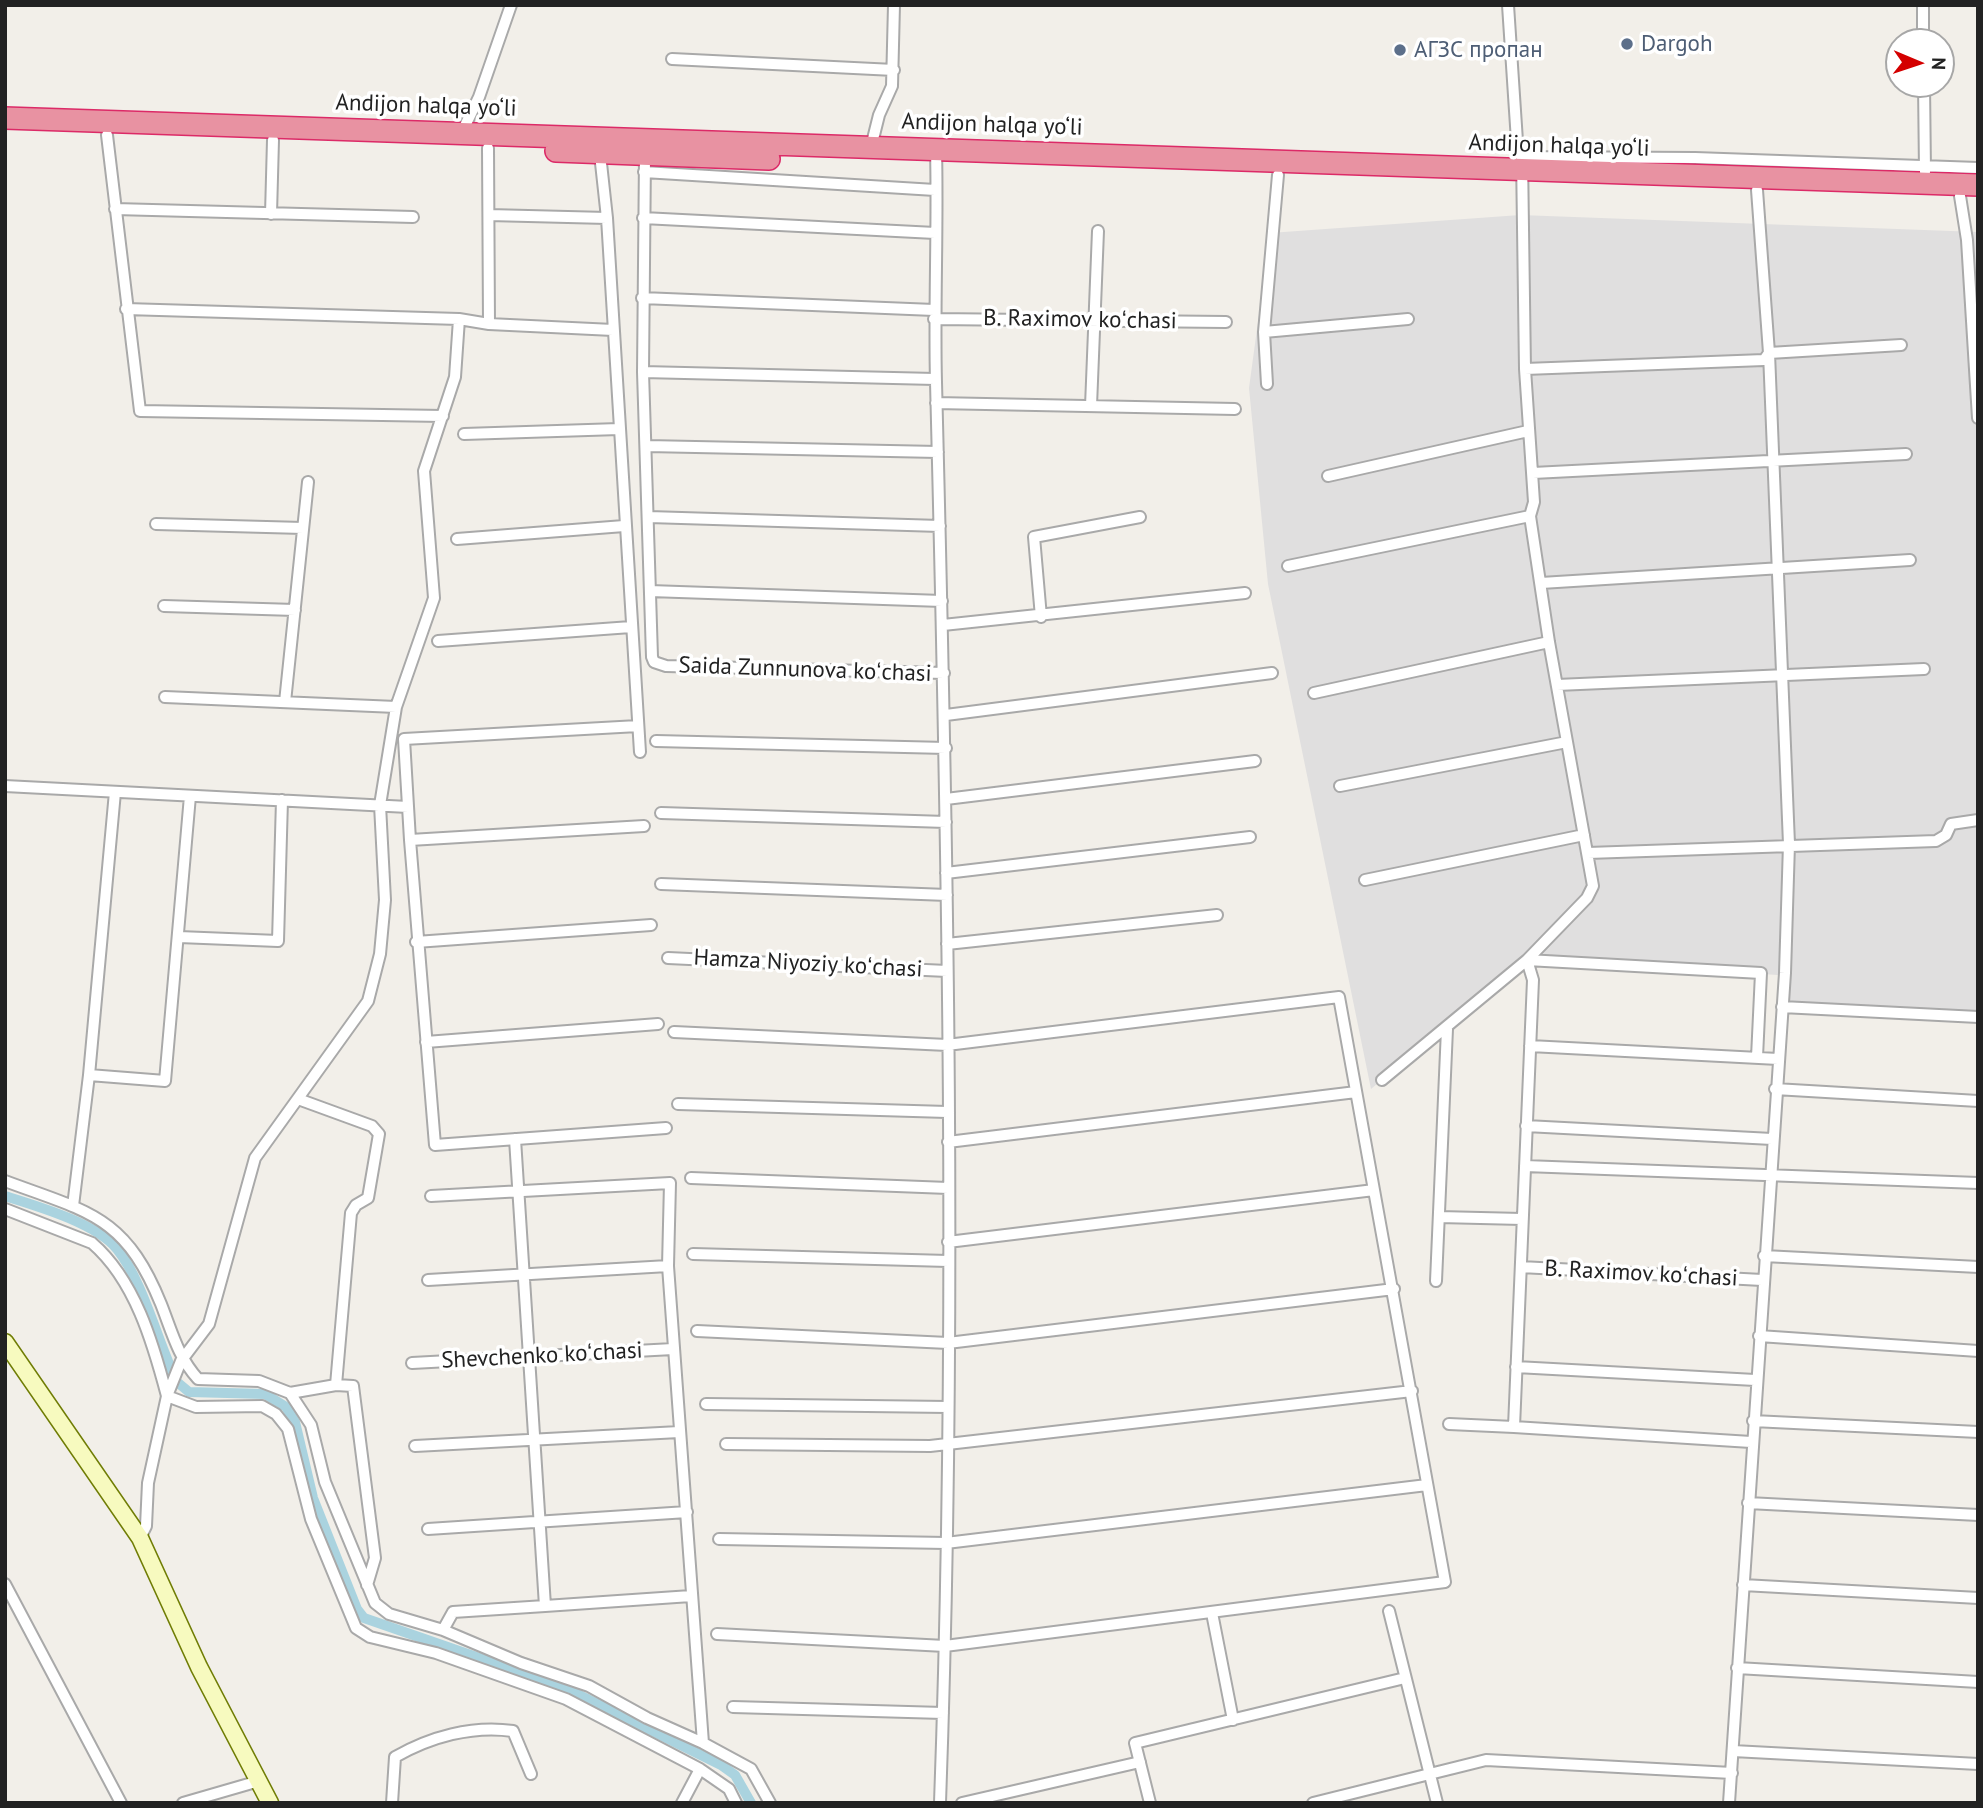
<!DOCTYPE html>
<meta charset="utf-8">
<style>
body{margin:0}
#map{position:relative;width:1983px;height:1808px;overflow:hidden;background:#f2efe9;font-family:"PT Sans",sans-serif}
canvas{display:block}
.frame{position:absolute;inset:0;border:7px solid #222;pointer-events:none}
.north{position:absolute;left:1885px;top:28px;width:70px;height:70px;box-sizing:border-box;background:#fff;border:2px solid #a7a7a7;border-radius:50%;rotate:92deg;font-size:19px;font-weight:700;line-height:28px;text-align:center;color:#222}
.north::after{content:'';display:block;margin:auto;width:24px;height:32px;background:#d40000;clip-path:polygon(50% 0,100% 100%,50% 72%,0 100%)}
</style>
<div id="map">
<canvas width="1983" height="1808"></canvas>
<div class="frame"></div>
<div class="north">N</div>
</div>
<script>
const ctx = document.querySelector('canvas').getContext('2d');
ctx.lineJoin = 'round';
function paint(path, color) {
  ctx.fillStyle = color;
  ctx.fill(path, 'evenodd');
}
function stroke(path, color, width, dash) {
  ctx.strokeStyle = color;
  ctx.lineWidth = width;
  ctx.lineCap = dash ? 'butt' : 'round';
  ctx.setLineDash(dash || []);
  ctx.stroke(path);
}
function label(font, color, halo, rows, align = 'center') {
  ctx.font = font + ' "PT Sans",sans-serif';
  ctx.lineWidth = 7;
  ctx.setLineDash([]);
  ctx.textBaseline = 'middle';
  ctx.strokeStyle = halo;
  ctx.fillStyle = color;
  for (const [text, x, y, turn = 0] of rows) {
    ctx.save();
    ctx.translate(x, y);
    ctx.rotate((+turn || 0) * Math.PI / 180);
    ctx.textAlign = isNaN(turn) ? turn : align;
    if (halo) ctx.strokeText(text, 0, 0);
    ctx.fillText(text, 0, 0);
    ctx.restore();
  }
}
const residential = new Path2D(`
 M1520,215L1978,232V1012L1778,1002V975L1523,960L1371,1089L1268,584L1249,388L1270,233Z`);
const canal = new Path2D(`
 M5,1196C37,1206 96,1223 117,1249C143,1281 158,1343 177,1382L189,1392L265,1394L286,1407L295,1422L313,1498L357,1609L364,1618L563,1687L721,1765L735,1775L751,1803`);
const street = new Path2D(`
 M1508,5L1517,141L1522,157L1525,369L1534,502L1530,516L1549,642L1593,886L1587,898L1527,960L1533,980L1514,1427L1751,1442
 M1923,5V42
 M672,59L894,70
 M1924,84L1925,172
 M461,134L479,97L511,5
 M107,135L140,411L443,416
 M871,147L879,115L892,86L894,5
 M488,148L489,324
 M936,150C938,227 934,305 936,382C948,856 957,1330 940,1803
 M600,154L607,218L640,752
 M645,156L643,372L935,379
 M1522,157L1695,158L1978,168
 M644,172L935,190
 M1960,196L1967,240L1978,418
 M115,209L413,217
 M271,214L273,140
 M489,215L607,218
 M643,218L935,233
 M642,298L934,310
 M126,309L459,319
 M934,319L1226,322
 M1264,332L1408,319
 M1525,369L1764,360L1769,353L1901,345
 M643,372L652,657L654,662L666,666L944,673
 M1267,384L1264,332L1278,175
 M936,403L1235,409
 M1091,406L1098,231
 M464,434L619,429
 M647,446L938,452
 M1533,473L1906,454
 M1328,476L1528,431
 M649,517L940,526
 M156,524L303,528
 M457,539L624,526
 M1288,566L1530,516
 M1541,583L1910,560
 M650,591L942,601
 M164,606L295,610
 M1041,617L1034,537L1140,517
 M943,625L1245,593
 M438,641L631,627
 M1557,685L1924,669
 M1314,693L1549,642
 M165,697L396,707
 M285,702L308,482
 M946,715L1272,673
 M638,726L404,739L410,840L644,826
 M656,741L946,748
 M5,786L408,807
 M1340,786L1567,742
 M115,792L89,1075L165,1081L190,796
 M946,799L1255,761
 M661,813L946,822
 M410,840L435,1145L666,1128
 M1588,853L1936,841L1946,835L1951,824L1978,820
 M946,873L1250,837
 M1365,880L1584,835
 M661,884L947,895
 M179,937L278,941L282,800
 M416,942L651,925
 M947,944L1217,915
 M668,958L947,971
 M1782,1007L1978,1017
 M674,1032L947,1045L1339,997L1445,1582L945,1646L717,1634
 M426,1042L658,1024
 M1530,1046L1778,1059
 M1382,1080L1527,960L1761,973L1757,1057
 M1775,1089L1978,1101
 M298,1099L372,1126L379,1134L368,1198L356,1205L351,1213L336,1385
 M678,1104L947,1112
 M1526,1126L1772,1139
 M515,1139L545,1606L691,1596
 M948,1142L1356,1092
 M1525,1166L1978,1183
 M691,1178L948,1188
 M5,1181C88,1212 125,1215 161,1304C172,1332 178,1357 198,1379L259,1381L290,1393L336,1385L353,1386L375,1558L367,1585
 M431,1196L670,1183L668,1266L703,1743
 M73,1206L89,1075
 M5,1209L92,1243C135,1280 153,1343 167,1396L196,1407L262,1406L276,1414L288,1429L311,1519L356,1628L370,1637L436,1653L566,1699L700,1769
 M1439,1217L1522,1219
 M948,1242L1374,1190
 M693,1254L948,1261
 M1764,1256L1978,1267
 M1521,1267L1762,1280
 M428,1280L668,1266
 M1436,1281L1447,1029
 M697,1331L948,1343L1394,1289
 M1759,1336L1978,1351
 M412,1363L673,1349
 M1516,1367L1755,1380
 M290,1393L311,1425L325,1482L375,1603L389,1614L443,1630
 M706,1404L948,1407
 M1753,1421L1978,1432
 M1449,1424L1514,1427
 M726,1444L930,1446L1412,1391
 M415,1446L679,1432
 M1748,1503L1978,1515
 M428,1529L687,1512
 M140,1538L146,1526L148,1483L167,1396L181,1361L209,1324L255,1158L368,1001L380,954L385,900L380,805L396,707L434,598L424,471L455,377L459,319L489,324L613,330
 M719,1539L946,1543L1427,1485
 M5,1584L121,1803
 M1743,1585L1978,1598
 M545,1606L453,1612L443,1630L521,1663L589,1686L647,1718L703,1743L751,1769L770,1803
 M1389,1611L1437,1803
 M1212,1613L1233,1720
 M1737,1668L1978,1682
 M733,1707L943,1713
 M1733,1751L1978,1764
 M183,1803L259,1781
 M392,1803L395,1757C430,1737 472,1725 513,1731L531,1774
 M682,1803L700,1769L729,1789L736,1803
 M962,1803L1140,1762
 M1150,1803L1135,1743L1405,1678
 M1313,1803L1486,1760L1732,1773
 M1729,1803L1785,973L1789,844L1769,353L1757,190`);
const secondary = new Path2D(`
 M5,1342L140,1538L199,1667L270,1803`);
const highway = new Path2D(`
 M5,118L1978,185
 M556,151L769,159`);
const markers = [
 [1627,44,7,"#5c6f8a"],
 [1400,50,7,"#5c6f8a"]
];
const serviceNames = [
 ["Dargoh",1641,44],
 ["АГЗС пропан",1414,50]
];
const streetNames = [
 ["Andijon halqa yo‘li",426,106,2],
 ["Andijon halqa yo‘li",992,125,2],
 ["Andijon halqa yo‘li",1559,146,2],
 ["B. Raximov koʻchasi",1080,320,1],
 ["Saida Zunnunova koʻchasi",805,670,2],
 ["Hamza Niyoziy koʻchasi",808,964,3],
 ["B. Raximov koʻchasi",1641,1274,3],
 ["Shevchenko koʻchasi",542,1356,-3]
];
paint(residential, '#e0dfdf');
stroke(canal, '#aad3df', 10);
stroke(street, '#a9a9a9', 14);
stroke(secondary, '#707d05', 19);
stroke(highway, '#dc2a67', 24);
stroke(street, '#fff', 10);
stroke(secondary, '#f7fabf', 16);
stroke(highway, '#e892a2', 21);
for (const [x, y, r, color] of markers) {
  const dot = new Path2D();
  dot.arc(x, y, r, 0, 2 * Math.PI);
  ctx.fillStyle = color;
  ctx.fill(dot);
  stroke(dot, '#fff', 2.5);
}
label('23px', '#4e5e75', '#fff', serviceNames, 'left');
label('23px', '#222', '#fff', streetNames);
</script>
